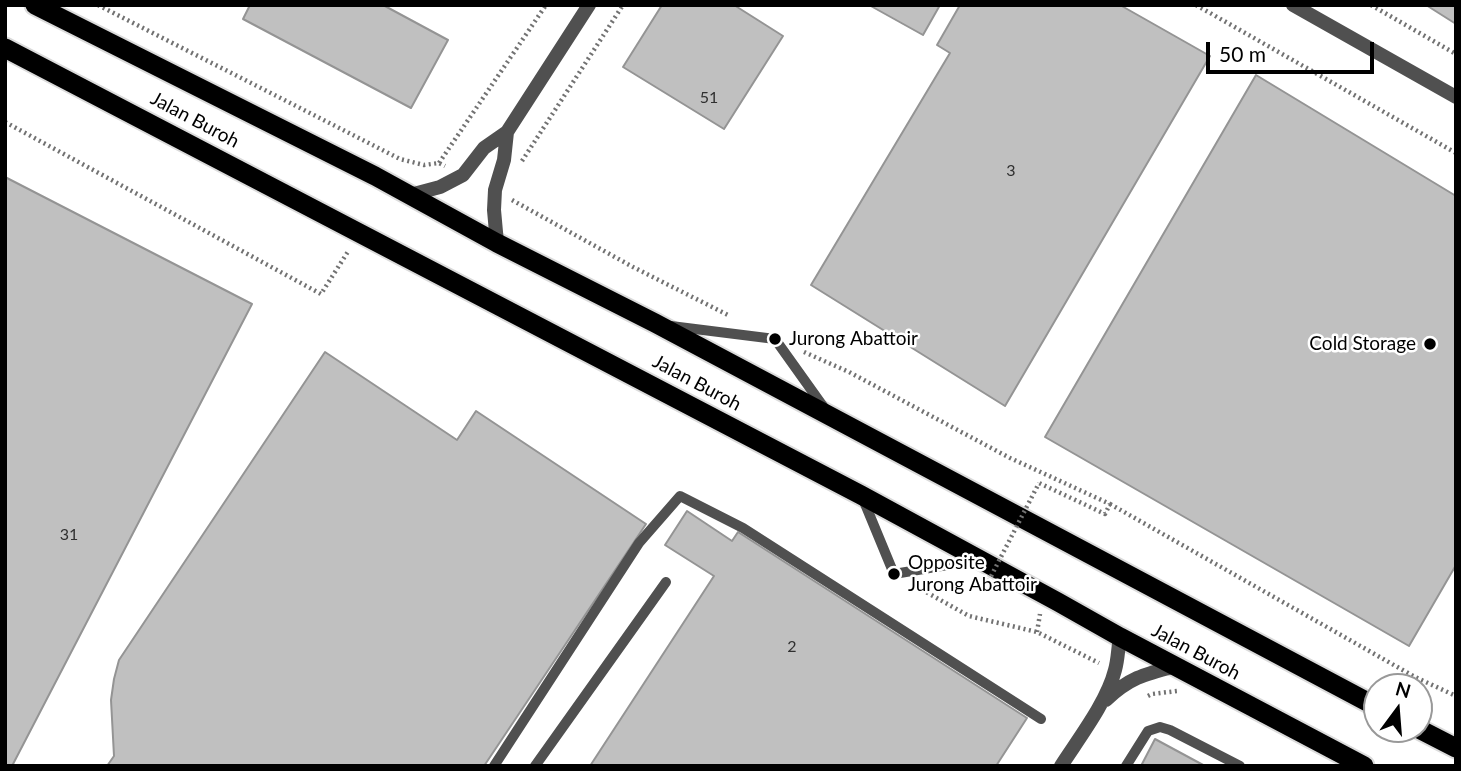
<!DOCTYPE html>
<style>
body{margin:0}
#map{position:relative;width:1461px;height:771px;overflow:hidden;background:#fff;font-family:Lato,sans-serif}
canvas{display:block}
.frame{position:absolute;inset:0;border:7px solid #000;pointer-events:none}
.north{position:absolute;left:1363px;top:673px;width:70px;height:70px;box-sizing:border-box;background:#fff;border:2px solid #999;border-radius:50%;rotate:16deg;font-size:19px;font-weight:700;line-height:28px;text-align:center;color:#000}
.north::after{content:'';display:block;margin:auto;width:24px;height:32px;background:#000;clip-path:polygon(50% 0,100% 100%,50% 72%,0 100%)}
.scale{position:absolute;left:1206px;top:42px;width:168px;height:32px;box-sizing:border-box;border:4px solid #000;border-top:0;padding-left:9px;font-size:21px;line-height:24px;white-space:nowrap;color:#000;-webkit-text-stroke:5px #fff;paint-order:stroke}
</style>
<div id="map">
<canvas width="1461" height="771"></canvas>
<div class="frame"></div>
<div class="north">N</div>
<div class="scale">50 m</div>
</div>
<script>
const ctx = document.querySelector('canvas').getContext('2d');
ctx.lineJoin = 'round';
function paint(path, color) {
  ctx.fillStyle = color;
  ctx.fill(path, 'evenodd');
}
function stroke(path, color, width, dash) {
  ctx.strokeStyle = color;
  ctx.lineWidth = width;
  ctx.lineCap = dash ? 'butt' : 'round';
  ctx.setLineDash(dash || []);
  ctx.stroke(path);
}
function label(font, color, halo, rows, align = 'center') {
  ctx.font = font + ' Lato,sans-serif';
  ctx.lineWidth = 5;
  ctx.setLineDash([]);
  ctx.textBaseline = 'middle';
  ctx.strokeStyle = halo;
  ctx.fillStyle = color;
  for (const [text, x, y, turn = 0] of rows) {
    ctx.save();
    ctx.translate(x, y);
    ctx.rotate((+turn || 0) * Math.PI / 180);
    ctx.textAlign = isNaN(turn) ? turn : align;
    if (halo) ctx.strokeText(text, 0, 0);
    ctx.fillText(text, 0, 0);
    ctx.restore();
  }
}
const building = new Path2D(`
 M250,5H383L448,40L411,108L243,19Z
 M662,5H734L783,36L724,129L623,67Z
 M869,5H940L923,35Z
 M960,5H1120L1210,56L1005,406L811,285L950,53L937,45Z
 M1426,5H1456V24Z
 M1256,75L1456,196V565L1409,646L1045,437Z
 M5,177L252,304L12,766H5Z
 M325,352L457,440L476,411L646,524L484,766H107L114,756L111,700L114,679L119,660Z
 M687,511L732,541L738,532L1027,718L996,766H590L714,576L665,545Z
 M1155,739L1205,766H1141Z`);
const path = new Path2D(`
 M98,5L400,159L424,165L439,163L445,166
 M1196,5L1456,153
 M1371,5L1456,54
 M5,122L321,294L349,250
 M522,161L623,5
 M439,163L546,5
 M512,200L633,267L730,316
 M804,352L849,372L1010,458L1110,504L1105,514L1039,483
 M1110,504L1415,677L1456,696
 M917,587L969,616L1037,632L1099,663
 M1037,632L1040,614
 M1148,696L1152,694L1177,691`);
const service = new Path2D(`
 M671,326L775,339L825,409
 M863,499L894,574L977,560
 M494,766L639,543L680,496L743,528L1041,719
 M535,766L666,582
 M1126,766L1148,731L1160,727L1170,730L1240,766`);
const minor = new Path2D(`
 M1293,5L1456,97
 M410,195L440,187L463,175L484,148L507,132L589,5
 M497,243L494,210L495,190L504,160L507,132
 M1106,700C1129,678 1145,674 1175,666
 M1061,766C1079,738 1107,702 1115,670C1118,660 1118,648 1120,637`);
const trunk = new Path2D(`
 M35,5L375,176L497,243L655,323L1377,707
 M5,48L861,495L1058,602L1120,637L1364,766
 M1419,729L1456,748`);
const pathBridge = new Path2D(`
 M986,586L1039,483`);
const markers = [
 [775,339,7,"#000"],
 [1430,344,7,"#000"],
 [894,574,7,"#000"]
];
const numberNames = [
 ["51",709,98],
 ["3",1011,171],
 ["31",69,535],
 ["2",792,647]
];
const streetNames = [
 ["Jalan Buroh",195,120,28],
 ["Jalan Buroh",697,383,28],
 ["Jalan Buroh",1196,652,28]
];
const poiNames = [
 ["Jurong Abattoir",789,339],
 ["Cold Storage",1416,344,"right"],
 ["Opposite",908,563],
 ["Jurong Abattoir",908,585]
];
paint(building, '#c0c0c0');
stroke(building, '#949494', 2);
stroke(trunk, '#dbdbdb', 23);
stroke(path, '#727272', 4.5, [2, 3.5]);
stroke(service, '#505050', 10);
stroke(minor, '#505050', 14);
stroke(trunk, '#000', 19);
stroke(pathBridge, '#727272', 4.5, [2, 3.5]);
for (const [x, y, r, color] of markers) {
  const dot = new Path2D();
  dot.arc(x, y, r, 0, 2 * Math.PI);
  ctx.fillStyle = color;
  ctx.fill(dot);
  stroke(dot, '#fff', 2.5);
}
label('16px', '#303030', null, numberNames);
label('19px', '#000', '#fff', streetNames);
label('19px', '#000', '#fff', poiNames, 'left');
</script>
